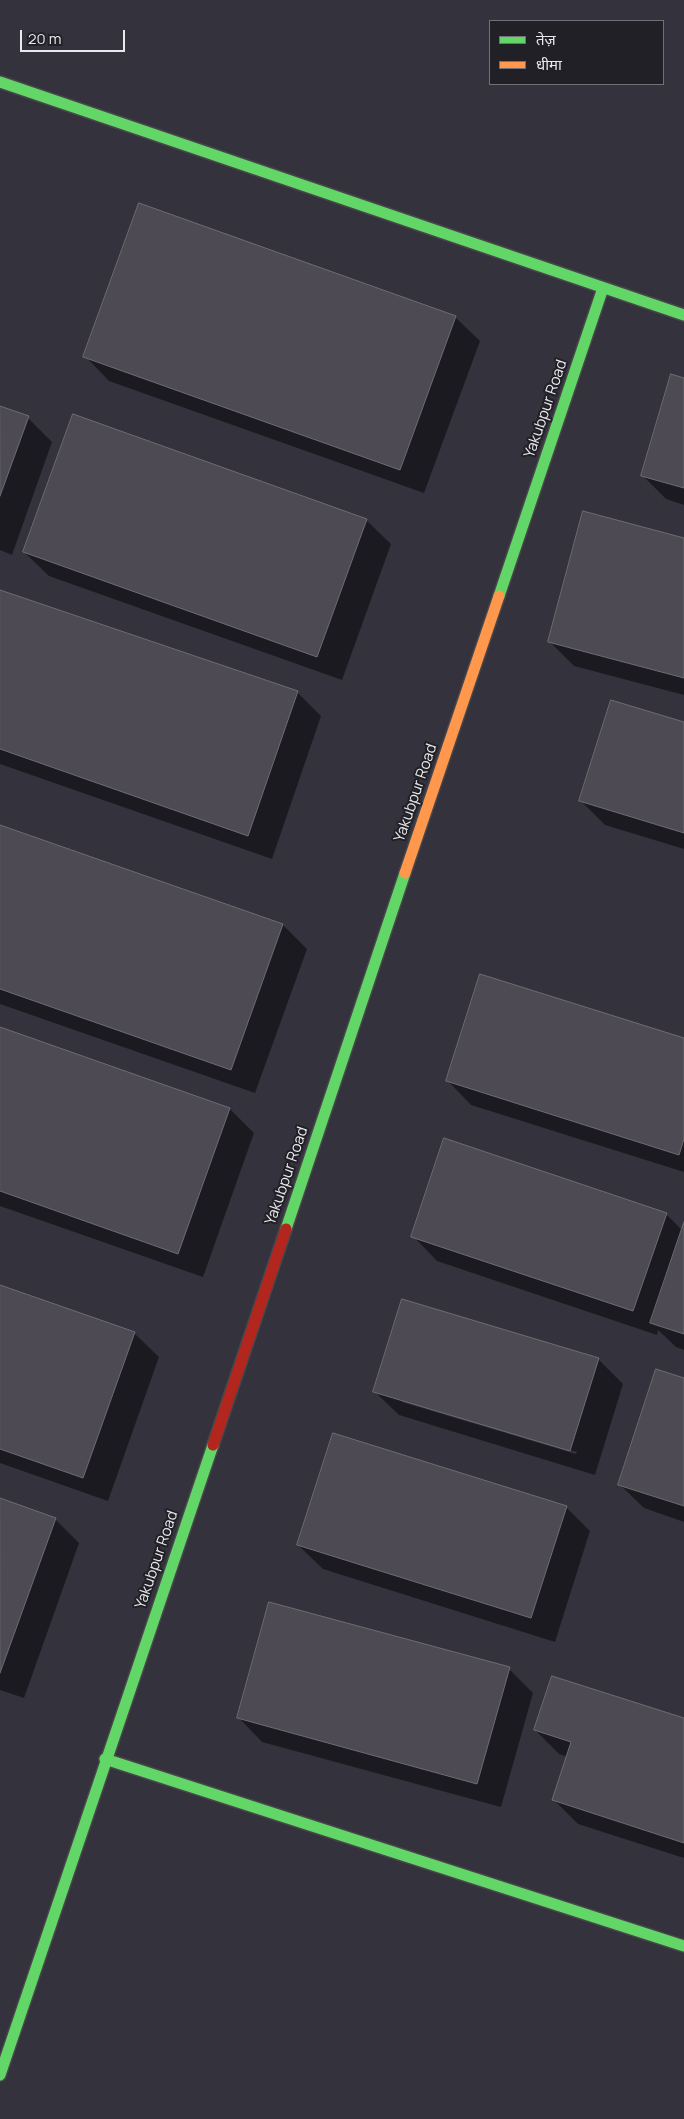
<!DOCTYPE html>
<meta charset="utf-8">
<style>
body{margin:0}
#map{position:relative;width:684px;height:2119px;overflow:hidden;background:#2c2a2f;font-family:Manrope,"Noto Sans Devanagari",sans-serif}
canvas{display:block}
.legend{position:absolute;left:489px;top:20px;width:175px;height:65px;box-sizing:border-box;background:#212026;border:1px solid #717076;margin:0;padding:6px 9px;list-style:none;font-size:15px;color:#e9e9ed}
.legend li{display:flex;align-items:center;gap:10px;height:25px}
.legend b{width:25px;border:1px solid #717076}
.scale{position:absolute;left:20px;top:30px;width:105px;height:22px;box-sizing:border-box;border:2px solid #e9e9ed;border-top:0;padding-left:6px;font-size:15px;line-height:18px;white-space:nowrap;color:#e9e9ed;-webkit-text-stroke:4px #212026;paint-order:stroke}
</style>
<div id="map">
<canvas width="684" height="2119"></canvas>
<ul class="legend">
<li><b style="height:6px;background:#63d668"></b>तेज़</li>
<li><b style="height:6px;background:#ff974d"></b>धीमा</li>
</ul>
<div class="scale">20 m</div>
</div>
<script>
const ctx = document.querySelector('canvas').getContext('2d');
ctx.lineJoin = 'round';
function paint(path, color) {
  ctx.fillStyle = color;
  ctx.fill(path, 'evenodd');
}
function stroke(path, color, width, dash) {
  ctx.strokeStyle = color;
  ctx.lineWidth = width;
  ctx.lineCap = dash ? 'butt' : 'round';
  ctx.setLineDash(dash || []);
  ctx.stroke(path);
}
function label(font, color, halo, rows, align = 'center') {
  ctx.font = font + ' Manrope,sans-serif';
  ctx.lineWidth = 4;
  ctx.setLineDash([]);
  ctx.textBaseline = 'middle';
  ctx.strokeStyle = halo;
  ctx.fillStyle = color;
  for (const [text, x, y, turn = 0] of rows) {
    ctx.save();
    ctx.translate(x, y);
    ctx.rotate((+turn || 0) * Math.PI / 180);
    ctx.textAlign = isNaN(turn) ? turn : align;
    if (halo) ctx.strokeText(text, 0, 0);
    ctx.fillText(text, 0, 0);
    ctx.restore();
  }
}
const built = new Path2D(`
 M0,0H684V2119H0ZM490,21H663V84H490Z`);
const shadow = new Path2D(`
 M455,317L480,341L424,493L109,381L85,356Z
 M684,379V505L666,499L642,475Z
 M0,407L28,418L52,442L12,555L0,550Z
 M366,520L391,544L342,680L49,576L24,552Z
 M684,539V695L574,666L550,642Z
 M0,591L297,692L321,716L272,859L0,764Z
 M684,724V849L605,825L581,801Z
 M0,826L283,925L307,949L255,1093L0,1004Z
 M0,1029L230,1109L254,1133L203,1277L0,1206Z
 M684,1040V1172L471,1105L447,1080Z
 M666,1214L682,1230L684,1225V1350L676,1347L658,1330L657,1335L437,1261L413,1236Z
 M0,1286L134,1333L159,1357L108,1501L0,1463Z
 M403,1300L599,1360L623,1384L595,1475L399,1415L374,1391ZM402,1399L577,1452L576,1454L402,1402Z
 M684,1380V1522L644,1508L619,1484Z
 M0,1500L55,1519L79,1543L24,1698L0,1690Z
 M566,1507L590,1531L555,1642L323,1569L298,1545Z
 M509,1669L533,1693L501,1807L262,1742L238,1717Z
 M684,1720V1858L578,1824L554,1800L568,1757L559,1754L535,1730Z`);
const building = new Path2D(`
 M139,203L456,316L400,470L83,357Z
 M671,374L684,378V488L641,476Z
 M0,406L29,416L0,496Z
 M73,414L367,519L317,657L23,552Z
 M583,511L684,538V678L548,642Z
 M0,590L298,691L248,836L0,749Z
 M611,700L684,722V833L579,801Z
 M0,825L283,924L231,1070L0,989Z
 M480,974L684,1038V1139L679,1155L446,1081Z
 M0,1027L230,1108L178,1254L0,1191Z
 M444,1138L667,1213L633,1311L411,1237Z
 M684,1222V1334L650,1323Z
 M0,1285L135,1332L83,1478L0,1449Z
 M402,1299L599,1358L570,1451L373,1392Z
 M656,1369L684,1378V1506L618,1485Z
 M333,1433L567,1506L531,1618L297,1545Z
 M0,1498L56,1518L0,1673Z
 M269,1602L510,1667L477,1784L237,1718Z
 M552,1676L684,1718V1843L552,1800L571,1742L534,1730Z`);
const fast = new Path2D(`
 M0,82L684,315
 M499,596L603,288
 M286,1229L405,873
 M105,1759L684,1946
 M0,2075L213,1445`);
const slow = new Path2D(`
 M405,873L499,596`);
const jam = new Path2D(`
 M213,1445L286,1229`);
const streetNames = [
 ["Yakubpur Road",546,409,-71],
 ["Yakubpur Road",416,793,-71],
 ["Yakubpur Road",287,1176,-71],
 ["Yakubpur Road",157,1560,-71]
];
paint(built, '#34323d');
paint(shadow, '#0007');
paint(building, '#4d4a54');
stroke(building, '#6d6d70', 1);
stroke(fast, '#47474a', 14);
stroke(slow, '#47474a', 14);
stroke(jam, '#47474a', 14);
stroke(fast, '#63d668', 11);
stroke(slow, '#ff974d', 11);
stroke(jam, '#b3261e', 11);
label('15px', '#e9e9ed', '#212026', streetNames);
</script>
